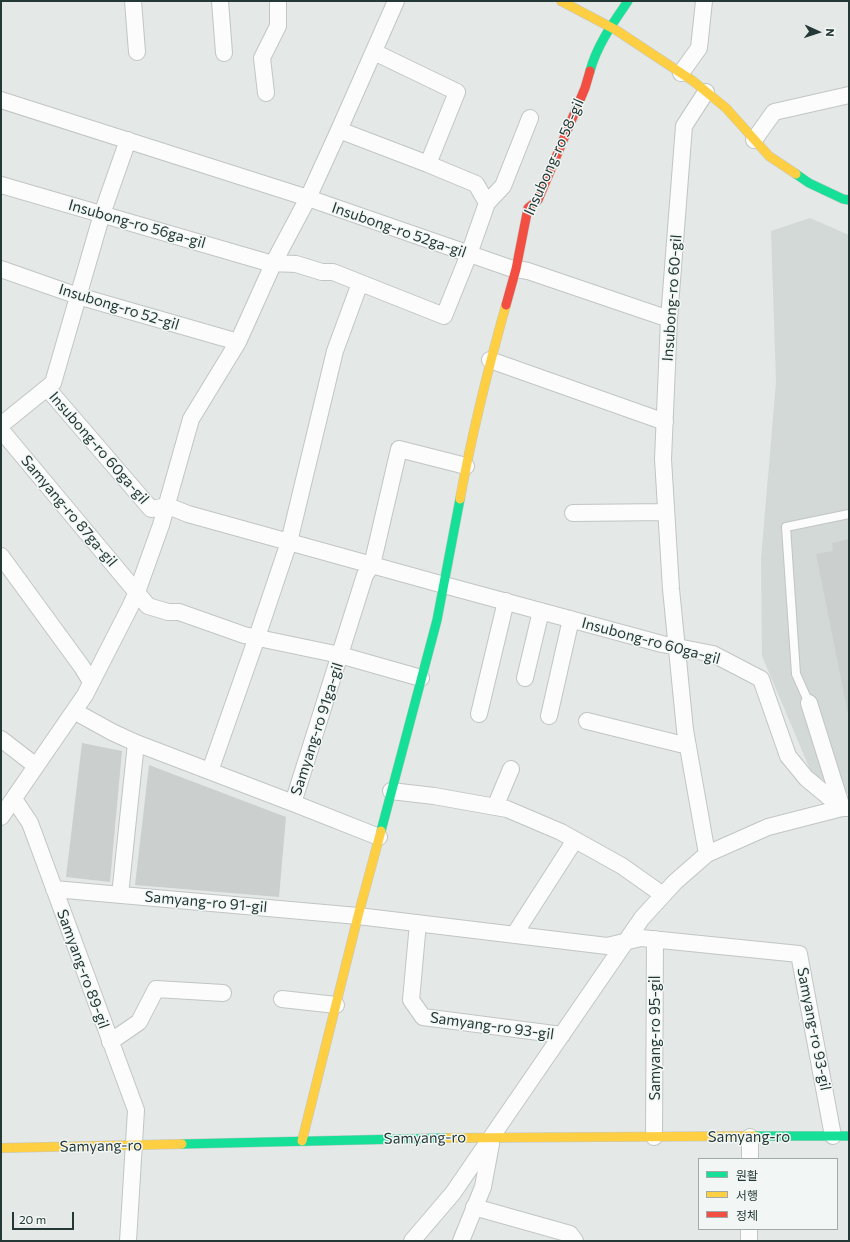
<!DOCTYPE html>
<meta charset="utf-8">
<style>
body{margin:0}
#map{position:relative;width:850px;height:1242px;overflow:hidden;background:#e4e8e7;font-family:Commissioner,"Noto Sans KR",sans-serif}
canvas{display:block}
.frame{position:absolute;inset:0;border:2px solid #243936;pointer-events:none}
.legend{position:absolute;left:698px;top:1158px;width:140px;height:72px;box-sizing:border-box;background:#f2f7f5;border:1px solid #a0aba9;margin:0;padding:5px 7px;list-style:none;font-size:12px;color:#243936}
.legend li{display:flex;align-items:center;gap:8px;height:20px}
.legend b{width:20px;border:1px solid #a0aba9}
.north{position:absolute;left:798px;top:12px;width:40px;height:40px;-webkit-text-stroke:3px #f2f7f5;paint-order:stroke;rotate:93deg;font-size:11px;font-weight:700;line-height:16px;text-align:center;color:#243936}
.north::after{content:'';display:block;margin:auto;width:14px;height:18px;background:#243936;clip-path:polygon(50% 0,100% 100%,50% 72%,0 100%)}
.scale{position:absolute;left:12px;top:1212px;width:62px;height:18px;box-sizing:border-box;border:2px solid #243936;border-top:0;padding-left:5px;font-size:12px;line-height:14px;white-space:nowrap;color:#243936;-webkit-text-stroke:3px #f2f7f5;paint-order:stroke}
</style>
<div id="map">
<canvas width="850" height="1242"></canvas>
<div class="frame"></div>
<ul class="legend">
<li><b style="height:5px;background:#16e098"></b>원활</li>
<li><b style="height:5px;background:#ffcf43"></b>서행</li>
<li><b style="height:5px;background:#f24e42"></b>정체</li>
</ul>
<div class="north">N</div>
<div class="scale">20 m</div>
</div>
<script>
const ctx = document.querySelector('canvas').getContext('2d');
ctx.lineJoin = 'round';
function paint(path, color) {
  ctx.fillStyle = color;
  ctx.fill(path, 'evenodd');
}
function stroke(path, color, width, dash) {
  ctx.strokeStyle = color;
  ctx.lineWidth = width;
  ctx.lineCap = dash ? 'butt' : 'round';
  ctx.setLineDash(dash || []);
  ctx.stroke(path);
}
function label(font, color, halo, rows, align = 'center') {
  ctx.font = font + ' Commissioner,sans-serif';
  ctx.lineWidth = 3;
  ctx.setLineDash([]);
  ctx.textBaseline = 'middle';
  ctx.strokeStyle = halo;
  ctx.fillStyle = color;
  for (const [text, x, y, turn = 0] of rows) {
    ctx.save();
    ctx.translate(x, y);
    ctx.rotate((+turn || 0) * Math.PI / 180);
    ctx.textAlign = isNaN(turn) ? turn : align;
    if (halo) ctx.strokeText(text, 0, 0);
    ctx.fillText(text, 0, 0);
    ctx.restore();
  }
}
const built = new Path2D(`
 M810,218L849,235V794L812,774L762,656L761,559L776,382L771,231Z`);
const building = new Path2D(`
 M849,539V714H848L816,554L833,551L832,543Z
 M82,743L122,751L110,882L66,877Z
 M149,765L286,817L279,897L135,885Z`);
const lane = new Path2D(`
 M809,703L796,674L786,527L849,514`);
const street = new Path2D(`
 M133,1L137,52
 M220,1L224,53
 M374,52L457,92L428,164
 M681,73L699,48L704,1
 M706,92L684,126L669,319L663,459L671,589L685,730L707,854
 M266,93L262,58L278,26V1
 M1,100L308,198L510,268L528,271L669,319
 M339,130L428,164L476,184L487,203
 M754,140L774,112L849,95
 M1,185L269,263L296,264L322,272H333L444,316L469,254L487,203L503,186L530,118
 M1,269L78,296L238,342
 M490,360L665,422
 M47,388L151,509L168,506L188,514L444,585L662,644L713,654L761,679L788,756L806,778L842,808
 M1,425L53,383L102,214L128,140
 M1,430L148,606L168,612H179L244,635L340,655L421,678
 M573,513L666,512
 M1,556L82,667L91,682
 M525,678L541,611
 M809,703L842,808
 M74,711L112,732L136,743L293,803L379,837
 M479,714L506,601
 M549,716L571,619
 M587,721L688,746
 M1,739L36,766
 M210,771L257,637L289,542L335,351L360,283
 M391,791L434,796L507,809L561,832L622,866L663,895
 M14,799L30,823L136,1110L128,1241
 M293,803L365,575L372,565L399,449L466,466
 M495,807L511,769
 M1,817L85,695L130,607L137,592L161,525L191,419L238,342L274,262L308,198L339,130L396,1
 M54,889L358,916L607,946L641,938L799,954L833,1136
 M120,895L136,743
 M418,923L411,1000L423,1017L562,1035
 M514,935L575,840
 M282,999L336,1005
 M110,1042L139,1022L156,989L223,993
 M654,1137L655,939
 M750,1159V1137
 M474,1207L570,1234L575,1241
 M412,1241L453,1193L642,918L675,882L707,854L768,827L842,808H849
 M461,1241L483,1187L491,1144
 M749,1241V1229`);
const fast = new Path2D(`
 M590,71C597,45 613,23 628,1
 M796,174L809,183L843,199L849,200
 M381,831L437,620L460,499
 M755,1136H849
 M182,1144L446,1138`);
const slow = new Path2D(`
 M561,1L616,30L693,81L726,108L769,156L796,174
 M460,499C472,433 488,369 506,305
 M446,1138L755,1136
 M302,1141L358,916L381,831
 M1,1148L182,1144`);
const jam = new Path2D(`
 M506,305L516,269L528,208L538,200L585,88L590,71`);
const streetNames = [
 ["Insubong-ro 58-gil",554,157,-66],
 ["Insubong-ro 56ga-gil",137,224,16],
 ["Insubong-ro 52ga-gil",399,230,19],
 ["Insubong-ro 60-gil",672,298,-86],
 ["Insubong-ro 52-gil",119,307,17],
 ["Insubong-ro 60ga-gil",99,448,49],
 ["Samyang-ro 87ga-gil",69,511,50],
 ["Insubong-ro 60ga-gil",651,641,15],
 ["Samyang-ro 91ga-gil",317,729,-72],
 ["Samyang-ro 91-gil",206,902,5],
 ["Samyang-ro 89-gil",83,969,70],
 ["Samyang-ro 93-gil",492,1026,8],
 ["Samyang-ro 93-gil",814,1029,79],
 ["Samyang-ro 95-gil",655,1038,-90],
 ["Samyang-ro",749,1137],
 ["Samyang-ro",425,1138,-1],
 ["Samyang-ro",101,1146,-1]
];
paint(built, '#d3d9d7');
paint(building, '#cbd0ce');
stroke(lane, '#c1c5c4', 10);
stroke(street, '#c1c5c4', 18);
stroke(fast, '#c0c6c4', 10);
stroke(slow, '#c0c6c4', 10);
stroke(jam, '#c0c6c4', 10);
stroke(lane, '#fbfcfb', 8);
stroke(street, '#fbfcfb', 16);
stroke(fast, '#16e098', 9);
stroke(slow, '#ffcf43', 9);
stroke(jam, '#f24e42', 9);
label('15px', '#243936', '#f2f7f5', streetNames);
</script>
